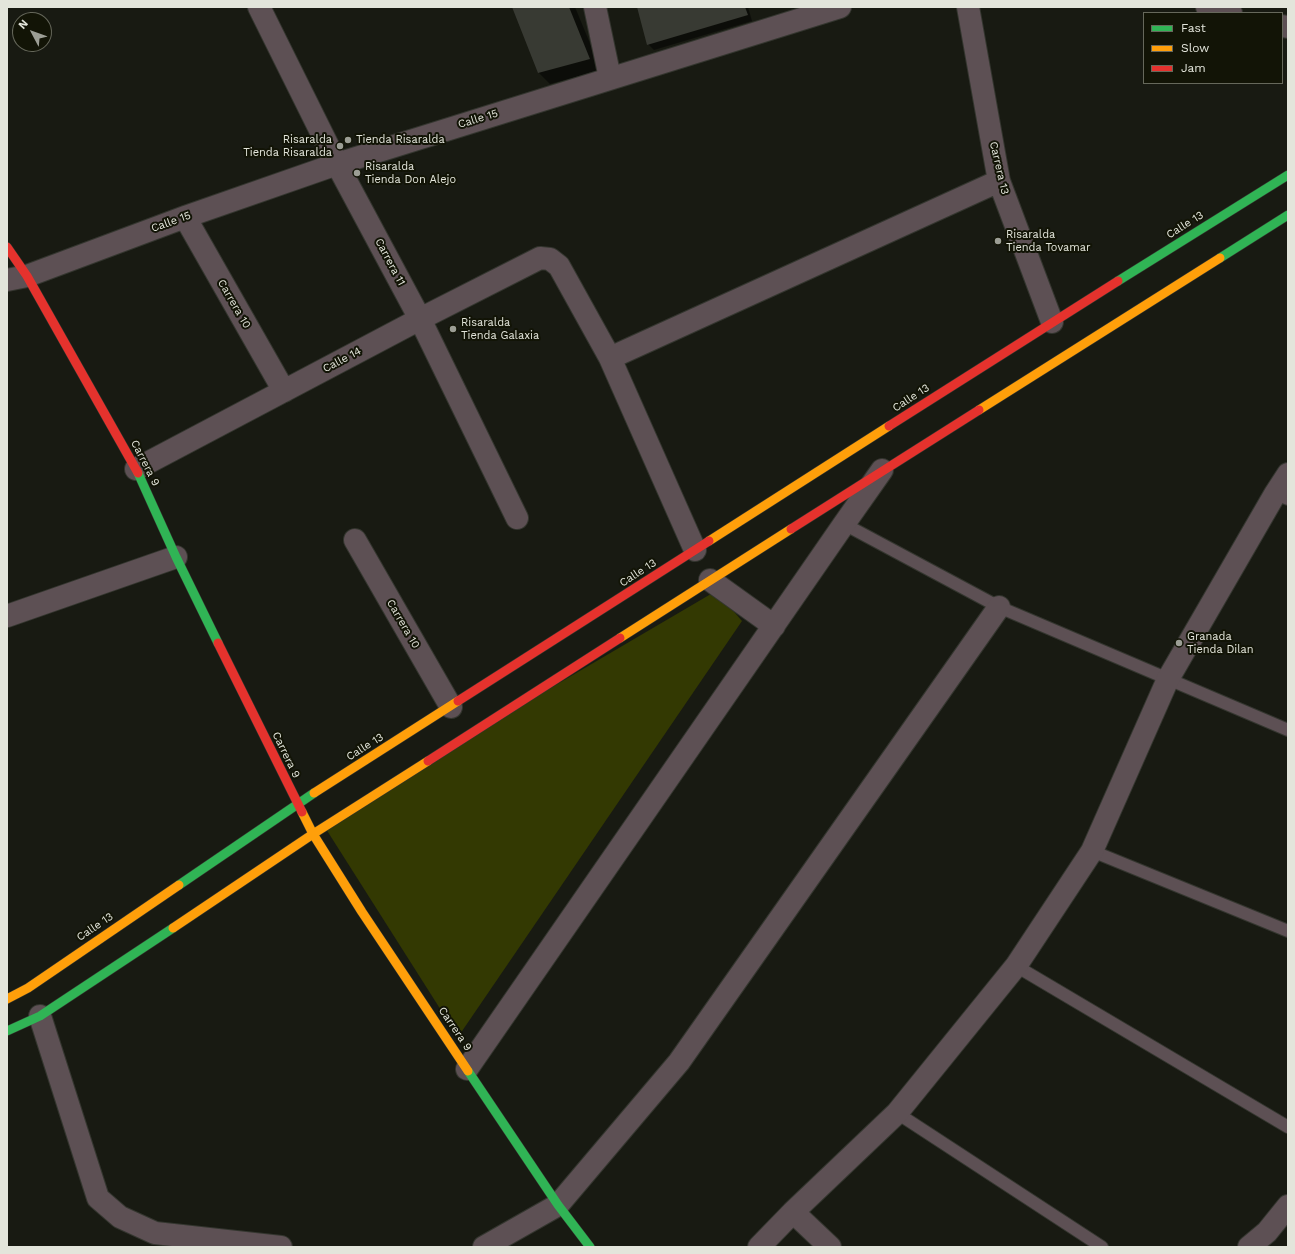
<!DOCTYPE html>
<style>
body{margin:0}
#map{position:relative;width:1295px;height:1254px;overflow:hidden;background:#181a12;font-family:"Work Sans",sans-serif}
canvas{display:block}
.frame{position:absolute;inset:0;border:8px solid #e3e5db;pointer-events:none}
.legend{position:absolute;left:1143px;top:12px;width:140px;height:72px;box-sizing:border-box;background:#121406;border:1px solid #66685b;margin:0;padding:5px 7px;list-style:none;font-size:12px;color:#e3e5db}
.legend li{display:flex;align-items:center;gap:8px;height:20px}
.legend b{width:20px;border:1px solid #66685b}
.north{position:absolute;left:12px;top:12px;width:40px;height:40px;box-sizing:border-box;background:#121406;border:1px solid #66685b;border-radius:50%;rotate:311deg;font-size:11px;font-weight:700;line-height:16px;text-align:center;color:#e3e5db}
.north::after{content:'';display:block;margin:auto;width:14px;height:18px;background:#9c9e95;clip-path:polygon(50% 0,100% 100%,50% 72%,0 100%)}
</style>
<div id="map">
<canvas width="1295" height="1254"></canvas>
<div class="frame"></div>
<ul class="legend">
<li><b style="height:5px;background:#30b455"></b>Fast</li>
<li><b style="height:5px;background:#ff9f0a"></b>Slow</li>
<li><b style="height:5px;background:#e5322d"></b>Jam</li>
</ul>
<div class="north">N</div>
</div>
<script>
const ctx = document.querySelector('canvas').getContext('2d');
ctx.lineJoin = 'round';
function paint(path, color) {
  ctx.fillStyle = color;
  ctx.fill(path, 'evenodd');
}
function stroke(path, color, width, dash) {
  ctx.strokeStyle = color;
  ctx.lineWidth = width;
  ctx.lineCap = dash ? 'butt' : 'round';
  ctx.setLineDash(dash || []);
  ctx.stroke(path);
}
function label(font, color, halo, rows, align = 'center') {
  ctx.font = font + ' "Work Sans",sans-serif';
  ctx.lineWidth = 4;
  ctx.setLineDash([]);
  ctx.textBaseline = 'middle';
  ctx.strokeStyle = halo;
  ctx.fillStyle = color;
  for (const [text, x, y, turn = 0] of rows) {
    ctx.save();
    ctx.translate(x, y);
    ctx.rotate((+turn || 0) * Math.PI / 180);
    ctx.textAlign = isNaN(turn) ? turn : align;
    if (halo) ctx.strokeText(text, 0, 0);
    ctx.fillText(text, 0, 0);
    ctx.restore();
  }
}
const green = new Path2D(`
 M716,591L742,621L458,1037L326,829L450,747Z`);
const shadow = new Path2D(`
 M513,7H575L601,70L550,84L539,73Z
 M638,7H748L752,21L654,50L648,44Z`);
const building = new Path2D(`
 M512,7H569L590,59L538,73Z
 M637,7H745L748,15L647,45Z`);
const lane = new Path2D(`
 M1275,494L1288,499
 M844,524L999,607L1288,730
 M1092,851L1288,931
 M1016,966L1288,1127
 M897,1113L1102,1247`);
const street = new Path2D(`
 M259,7L337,164L420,319L517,518
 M595,7L610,78
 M968,7L999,181L1052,322
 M1207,7L1231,13
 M1282,26L1288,27
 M185,217L284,391
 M7,280L27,276L185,217L337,164L840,7
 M610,358L999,181
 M136,469L420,319L540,258L550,259L559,266L610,358L695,550
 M355,540L451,707
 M710,580L774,626
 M7,616L176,557
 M40,1016L98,1198L120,1217L155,1233L281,1247
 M467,1069L844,524L882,470
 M793,1212L830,1247
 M484,1247L558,1205L679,1062L999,607
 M759,1247L793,1212L897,1113L1016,966L1092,851L1168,679L1275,494L1288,474
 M1249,1247L1267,1232L1288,1206`);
const fast = new Path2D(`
 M1220,258L1288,215
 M1118,281L1288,175
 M138,473L176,557L218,643
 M179,885L314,793
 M7,1031L40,1016L173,928
 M468,1071L558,1205L590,1247`);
const slow = new Path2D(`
 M979,410L1220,258
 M709,541L889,426
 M620,638L791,529
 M314,793L458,701
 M302,812L313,834L362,912L468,1071
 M173,928L313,834L428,761
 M7,999L28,988L179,885`);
const jam = new Path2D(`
 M7,247L27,276L138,473
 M889,426L1118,281
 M791,529L979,410
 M218,643L302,812
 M458,701L709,541
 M428,761L620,638`);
const markers = [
 [348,140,4,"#9c9e95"],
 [340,146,4,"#9c9e95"],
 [357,173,4,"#9c9e95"],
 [998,241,4,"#9c9e95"],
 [453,329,4,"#9c9e95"],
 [1179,643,4,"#9c9e95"]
];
const streetNames = [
 ["Calle 15",478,119,-17],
 ["Carrera 13",999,168,77],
 ["Calle 15",171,222,-20],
 ["Calle 13",1185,225,-32],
 ["Carrera 11",390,262,62],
 ["Carrera 10",234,304,60],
 ["Calle 14",342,360,-28],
 ["Calle 13",911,398,-33],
 ["Carrera 9",145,463,63],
 ["Calle 13",638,573,-33],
 ["Carrera 10",403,624,60],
 ["Calle 13",365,747,-32],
 ["Carrera 9",286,755,64],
 ["Calle 13",95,927,-34],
 ["Carrera 9",455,1029,56]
];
const poiNames = [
 ["Risaralda",332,140,"right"],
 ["Tienda Risaralda",332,153,"right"],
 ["Tienda Risaralda",356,140],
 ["Risaralda",365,167],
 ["Tienda Don Alejo",365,180],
 ["Risaralda",1006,235],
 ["Tienda Tovamar",1006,248],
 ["Risaralda",461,323],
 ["Tienda Galaxia",461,336],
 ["Granada",1187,637],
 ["Tienda Dilan",1187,650]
];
paint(green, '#333902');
paint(shadow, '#0007');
paint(building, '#383a33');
stroke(lane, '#34362f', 14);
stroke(street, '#34362f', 24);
stroke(fast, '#34362f', 10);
stroke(slow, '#34362f', 10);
stroke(jam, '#34362f', 10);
stroke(lane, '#5d5054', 12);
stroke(street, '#5d5054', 22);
stroke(fast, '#30b455', 9);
stroke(slow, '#ff9f0a', 9);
stroke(jam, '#e5322d', 9);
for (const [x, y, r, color] of markers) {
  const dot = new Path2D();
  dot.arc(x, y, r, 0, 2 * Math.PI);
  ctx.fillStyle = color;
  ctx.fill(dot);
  stroke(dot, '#121406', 1.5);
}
label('11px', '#e3e5db', '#121406', streetNames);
label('11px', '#e3e5db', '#121406', poiNames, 'left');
</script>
